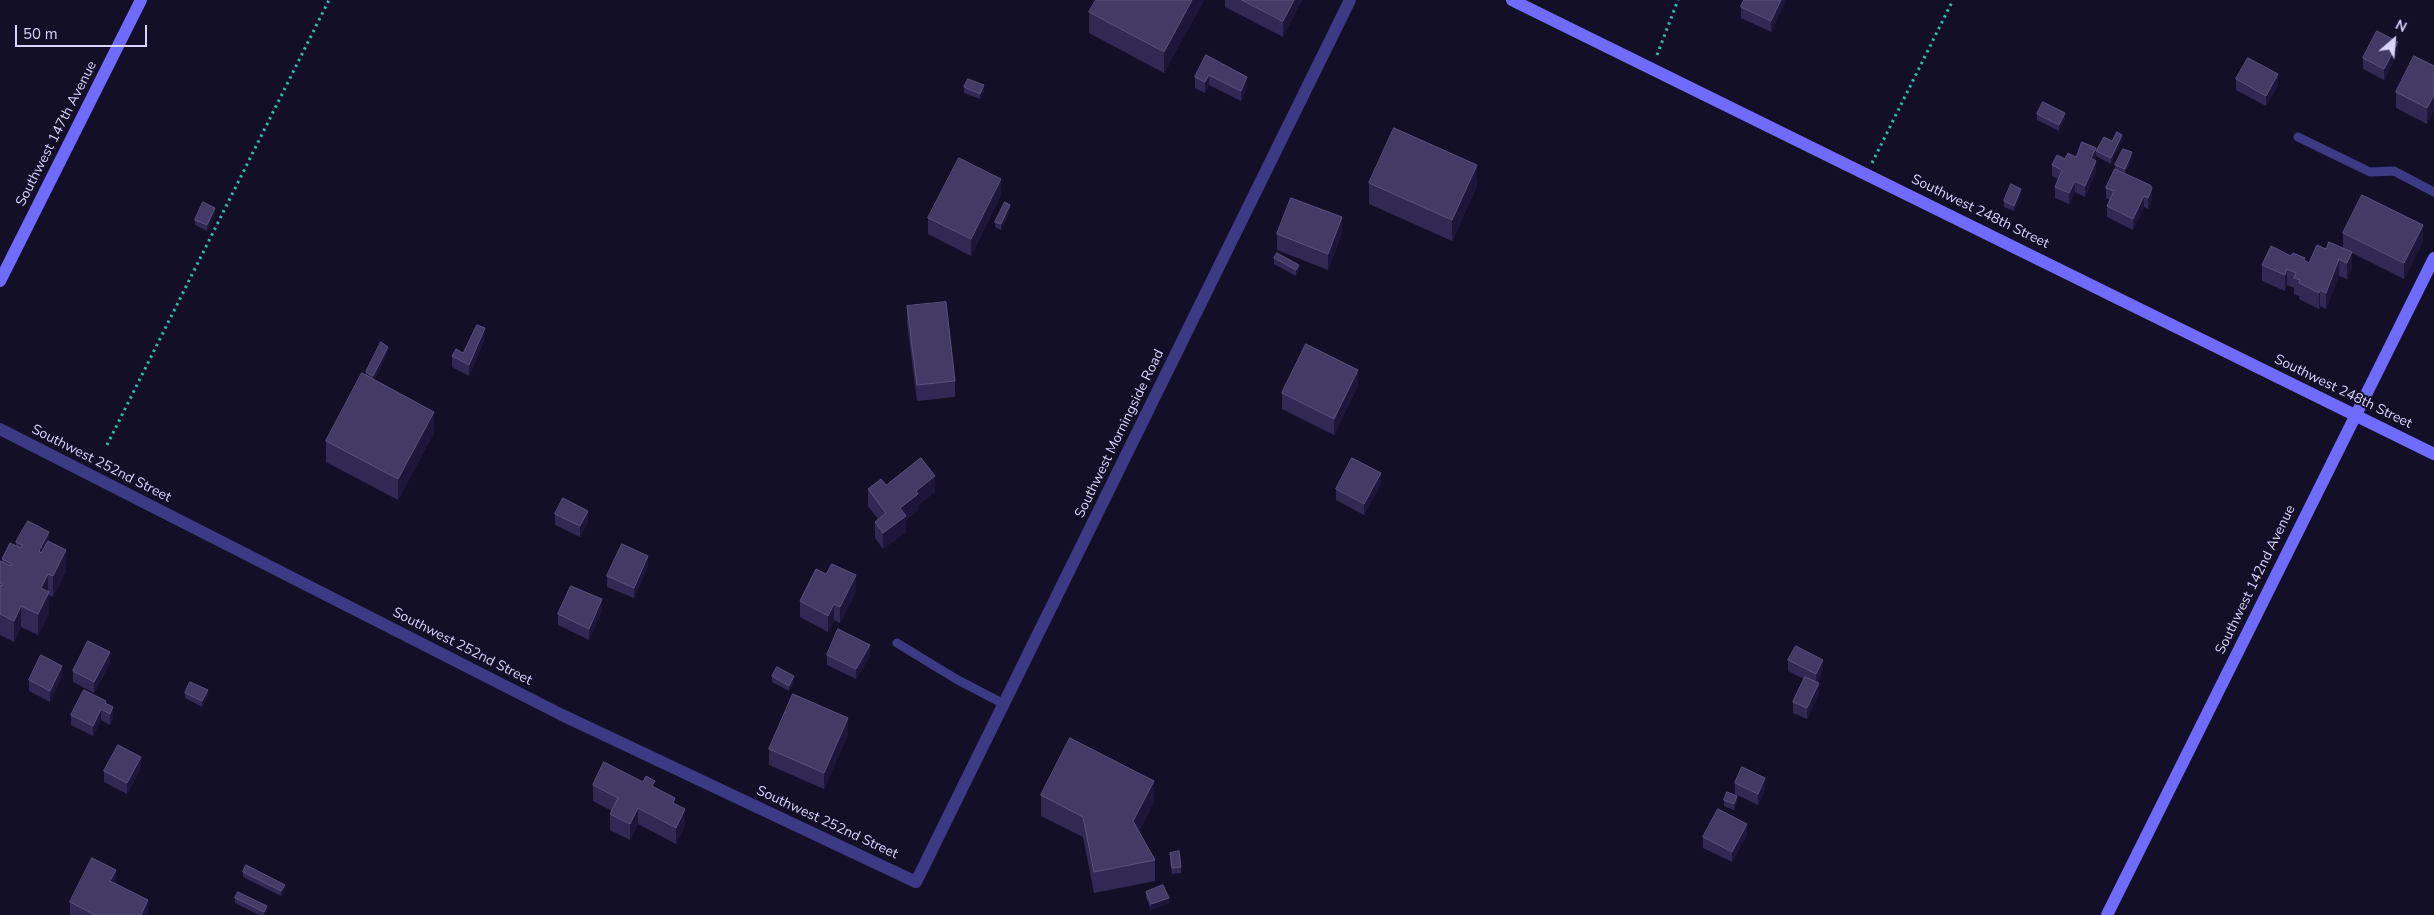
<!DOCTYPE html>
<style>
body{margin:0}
#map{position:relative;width:2434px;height:915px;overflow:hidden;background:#130f26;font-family:"Nunito Sans",sans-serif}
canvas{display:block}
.north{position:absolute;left:2369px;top:15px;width:50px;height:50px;-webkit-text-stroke:4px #130f26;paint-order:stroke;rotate:27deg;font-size:14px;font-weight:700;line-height:20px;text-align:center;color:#d9d4ff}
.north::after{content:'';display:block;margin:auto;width:18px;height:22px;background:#d9d4ff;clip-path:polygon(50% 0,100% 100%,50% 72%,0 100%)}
.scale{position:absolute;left:15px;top:25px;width:132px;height:22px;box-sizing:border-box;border:2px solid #d9d4ff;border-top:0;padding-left:6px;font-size:15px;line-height:18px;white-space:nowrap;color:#d9d4ff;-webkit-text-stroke:4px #130f26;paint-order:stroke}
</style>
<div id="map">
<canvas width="2434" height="915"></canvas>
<div class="north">N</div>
<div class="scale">50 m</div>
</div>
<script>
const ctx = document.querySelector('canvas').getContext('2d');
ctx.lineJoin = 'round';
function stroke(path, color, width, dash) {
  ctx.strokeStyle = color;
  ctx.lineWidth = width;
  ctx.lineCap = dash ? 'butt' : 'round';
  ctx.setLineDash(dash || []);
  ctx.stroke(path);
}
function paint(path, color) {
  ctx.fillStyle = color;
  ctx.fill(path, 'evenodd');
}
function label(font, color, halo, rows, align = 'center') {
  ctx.font = font + ' "Nunito Sans",sans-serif';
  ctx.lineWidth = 4;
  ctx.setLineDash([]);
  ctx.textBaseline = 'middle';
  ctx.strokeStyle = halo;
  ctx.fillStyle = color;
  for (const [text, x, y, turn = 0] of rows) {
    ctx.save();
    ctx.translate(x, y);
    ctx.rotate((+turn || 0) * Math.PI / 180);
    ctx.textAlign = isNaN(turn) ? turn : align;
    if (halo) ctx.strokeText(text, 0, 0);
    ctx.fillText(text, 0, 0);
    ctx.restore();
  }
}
const path = new Path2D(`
 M1657,55L1678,0
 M1872,163L1953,0
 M107,445L329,0`);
const lane = new Path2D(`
 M2298,137L2370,172L2394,171L2434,192
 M897,643L956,679L1004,704`);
const street = new Path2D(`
 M0,429L562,715L916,882L1350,0`);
const secondary = new Path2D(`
 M1512,0L2434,454
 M0,281L141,0
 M2107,915L2434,258`);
const wall = new Path2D(`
 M1204,0L1164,73L1089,33V12Z
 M1225,0H1302L1283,37L1225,7Z
 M1786,0L1771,32L1741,18V7Z
 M2398,52L2384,80L2363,69V58Z
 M1206,55L1247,88L1241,101L1209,85L1205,93L1195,88V77Z
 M2434,66V111L2427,124L2396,108V92Z
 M2236,79L2278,85L2266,106L2236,90Z
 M964,87L984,91L980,99L964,93Z
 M2037,114L2065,119L2059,131L2037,120Z
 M2122,140L2111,164L2096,156V151L2112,141Z
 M2076,157L2096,159L2095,160L2096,172L2085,197L2075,192L2069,204L2055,198V187L2058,179L2052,176V165L2065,159Z
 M2132,158L2125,174L2152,199L2148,209L2144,207L2133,230L2107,217V206L2110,200L2106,198V188L2115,169V165Z
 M1369,183L1477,186L1452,241L1369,204Z
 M2021,194L2014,211L2004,207V201Z
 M1001,195L971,256L928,234V218Z
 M1010,210L1001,230L995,227V222Z
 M215,213L207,231L195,225V220Z
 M1342,233L1328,270L1277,250V234Z
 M2343,233L2423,241L2404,279L2352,253V268L2347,279L2339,276L2326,309L2320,306L2319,309L2299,299V296L2294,294V288L2287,285L2285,291L2262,281V265L2291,256L2309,263L2326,249L2343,248Z
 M1274,258L1299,270L1296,276L1274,264Z
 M907,306L955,381V397L917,401L907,322Z
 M485,339L469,376L452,367V356L463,353Z
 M388,352L374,380L434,433L398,500L326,462V441L366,376V372Z
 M1358,386L1334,435L1282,409V393Z
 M1381,484L1364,515L1336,500V489Z
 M886,485L935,492L918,505V510L906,520V532L883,549L875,538V522L878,519L868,506V489Z
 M555,514L588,522L580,537L555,525Z
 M49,541L66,571L53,597L49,595V613L38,635L21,627L14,642L0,635V561L2,562V559L16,546V542Z
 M648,566L634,598L607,587V576Z
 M856,591L840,623L834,620L828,632L800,617V601Z
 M602,610L589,640L558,625V614Z
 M827,655L870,656L856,679L827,665Z
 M1788,660L1823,670L1817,683L1819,694L1807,719L1793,713V702L1804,679L1788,671Z
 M110,663L94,693L73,682V671Z
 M772,676L794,682L789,691L772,682Z
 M62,677L50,702L29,691V680Z
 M185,693L208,696L202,707L185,698Z
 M106,704L113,718L110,725L101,720L93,736L71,725V715Z
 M848,734L824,789L769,765V749Z
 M141,768L127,794L104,782V771Z
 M1735,783L1765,789L1758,805L1735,794Z
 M593,785L655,787L675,804L685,825L676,844L638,824L630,840L610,830V814L612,811L593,801Z
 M1041,795L1154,802L1139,831L1155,860V881L1094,893L1083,837L1041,816Z
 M1724,800L1737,801L1734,810L1724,806Z
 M1747,835L1732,862L1703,848V837Z
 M1170,853L1181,867V873L1172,874L1170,858Z
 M243,872L285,890L281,896L243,877Z
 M116,884L148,915H70V902Z
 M1146,892L1169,903L1151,910L1146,897Z
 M235,898L267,911L265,915H259L235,903Z`);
const shadedWall = new Path2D(`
 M1192,0H1204L1164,73V52Z
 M1294,0H1302L1283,37V21Z
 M1781,0H1786V1L1771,32V21Z
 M2398,42V52L2384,80V69Z
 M2278,74V85L2266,106V96Z
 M1209,75V85L1205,93V82Z
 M1247,77V88L1241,101V91Z
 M984,85V91L980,99V94Z
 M2434,95V111L2427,124V108Z
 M2065,113V119L2059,131V125Z
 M2122,135V140L2111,164V158Z
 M2096,148V159L2091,169V158Z
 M2132,152V158L2125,175V169Z
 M2096,161V172L2085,197V186Z
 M1477,165V186L1452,241V220Z
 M1001,179V195L971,256V239Z
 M2075,181V192L2069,204V193Z
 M2152,188V199L2148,209V198Z
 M2021,189V194L2014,211V206Z
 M2144,196V207L2133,230V219Z
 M1010,205V210L1001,230V224Z
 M215,208V213L207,231V225Z
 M1342,217V233L1328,270V254Z
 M2423,225V241L2404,279V263Z
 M2352,252V268L2347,279V263Z
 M2339,259V276L2326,309V293Z
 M1299,265V270L1296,276V270Z
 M2287,269V285L2285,291V275Z
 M2320,290V306L2319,309V293Z
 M485,328V339L469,376V365Z
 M388,347V352L373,381V376Z
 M1358,370V386L1334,435V419Z
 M434,412V433L398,500V479Z
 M1381,473V484L1364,515V504Z
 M935,476V492L918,505V510L906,520V532L883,549V533L900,508L916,491Z
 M588,511V522L580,537V526Z
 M49,532V553L39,572V551Z
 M66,550V571L53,597V576Z
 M648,556V566L634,598V588Z
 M48,574V594L49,592V613L38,635V614L41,588Z
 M856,575V591L840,623V607Z
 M602,599V610L589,640V629Z
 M834,604V620L828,632V616Z
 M21,606V627L14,642V621Z
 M870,645V656L856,679V669Z
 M110,652V663L94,693V682Z
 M1823,660V670L1816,684V674Z
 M62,666V677L50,702V691Z
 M794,676V682L789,691V686Z
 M1819,683V694L1807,719V708Z
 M208,690V696L202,707V701Z
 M113,707V718L110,725V714Z
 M101,709V720L93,736V726Z
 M848,718V734L824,789V773Z
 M141,757V768L127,794V783Z
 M1765,778V789L1758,805V794Z
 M1154,781V802L1133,842V821Z
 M1737,796V801L1734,810V804Z
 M638,808V824L630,840V824Z
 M685,809V825L676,844V828Z
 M1747,824V835L1732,862V852Z
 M116,870V886L110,881Z
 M285,885V890L281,896V891Z
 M1169,898V903L1151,910V904Z
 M148,900V915H141Z
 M267,906V911L265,915H264V912Z`);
const building = new Path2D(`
 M1096,0H1192L1164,52L1089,12Z
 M1242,0H1294L1283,21Z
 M1744,0H1781L1771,21L1741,7Z
 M2377,31L2398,42L2384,69L2363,58Z
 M1206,55L1247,77L1241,91L1209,75L1205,82L1195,77Z
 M2414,56L2434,66V95L2427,108L2396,92Z
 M2248,58L2278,74L2266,96L2236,79Z
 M968,79L984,85L980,94L964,87Z
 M2043,102L2065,113L2059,125L2037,114Z
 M1394,128L1477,165L1452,220L1369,183Z
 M2117,132L2122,135L2111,158L2096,151L2104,137L2112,141Z
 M2082,142L2096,148L2091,158L2096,161L2085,186L2075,181L2069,193L2055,187L2062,170L2052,165L2057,155L2065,159L2068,153L2076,157Z
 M2123,149L2132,152L2125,169L2115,165Z
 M959,158L1001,179L971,239L928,218Z
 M2115,169L2150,185L2152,188L2148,198L2144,196L2133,219L2107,206L2114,191L2106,188Z
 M2011,184L2021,189L2014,206L2004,201Z
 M2362,195L2423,225L2404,263L2343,233Z
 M1291,198L1342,217L1328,254L1277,234Z
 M203,202L215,208L207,225L195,220Z
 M1005,202L1010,205L1001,224L995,222Z
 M2329,242L2352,252L2347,263L2339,259L2326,293L2320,290L2319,293L2299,283L2300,280L2294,278L2296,273L2287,269L2285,275L2262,265L2271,246L2291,256L2293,253L2305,258L2304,260L2309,263L2317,245L2326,249Z
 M1277,253L1299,265L1296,270L1274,258Z
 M946,302L955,381L917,385L907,306Z
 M477,325L485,328L469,365L452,356L456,349L463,353Z
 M381,342L388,347L373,376L366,372Z
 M1306,344L1358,370L1334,419L1282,393Z
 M362,373L434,412L398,479L326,441Z
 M921,458L935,476L916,491L918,494L900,508L906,516L883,533L875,522L886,513L868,489L881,479L886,485Z
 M1352,458L1381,473L1364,504L1336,489Z
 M563,498L588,511L580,526L555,514Z
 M28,521L49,532L39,551L41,553L48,541L66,550L53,576L48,574L41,588L49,592L38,614L21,606L14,621L0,614V585L1,586L2,584L0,583V561L11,566L12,564L2,559L10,543L21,548L22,545L16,542Z
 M622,544L648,556L634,588L607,576Z
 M832,564L856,575L840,607L834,604L828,616L800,601L816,569L826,574Z
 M571,586L602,599L589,629L558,614Z
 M838,629L870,645L856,669L827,655Z
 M88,641L110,652L94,682L73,671Z
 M1796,646L1823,660L1816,674L1788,660Z
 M41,655L62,666L50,691L29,680Z
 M777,667L794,676L789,686L772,676Z
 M1805,677L1819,683L1807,708L1793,702Z
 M190,682L208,690L202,701L185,693Z
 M84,690L106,701L105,703L113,707L110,714L101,709L93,726L71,715Z
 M793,694L848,718L824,773L769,749Z
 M1070,738L1154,781L1133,821L1155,860L1094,872L1083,817L1041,795Z
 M118,745L141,757L127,783L104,771Z
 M604,762L643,782L646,776L655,781L652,786L675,798L673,803L685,809L676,828L638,808L630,824L610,814L618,798L593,785Z
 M1742,767L1765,778L1758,794L1735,783Z
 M1727,792L1737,796L1734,804L1724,800Z
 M1718,809L1747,824L1732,852L1703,837Z
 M1179,851L1181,867L1172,868L1170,853Z
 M92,858L116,870L110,881L148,900L141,915H95L70,902Z
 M246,865L285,885L281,891L243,872Z
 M1163,885L1169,898L1151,904L1146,892Z
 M238,892L267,906L264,912L235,898Z`);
const streetNames = [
 ["Southwest 147th Avenue",57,134,-63],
 ["Southwest 248th Street",1980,212,26],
 ["Southwest 248th Street",2343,392,26],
 ["Southwest Morningside Road",1120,434,-64],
 ["Southwest 252nd Street",101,464,27],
 ["Southwest 142nd Avenue",2256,580,-64],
 ["Southwest 252nd Street",462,647,27],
 ["Southwest 252nd Street",827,823,25]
];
stroke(path, '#2fb8b0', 3, [2.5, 4]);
stroke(lane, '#3d3a85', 9);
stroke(street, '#3d3a85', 12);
stroke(secondary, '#6f6bff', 12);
paint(wall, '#312854');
paint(shadedWall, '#1d163a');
paint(building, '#433a66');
stroke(building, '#5a527e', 1);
label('14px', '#d9d4ff', '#130f26', streetNames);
</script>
